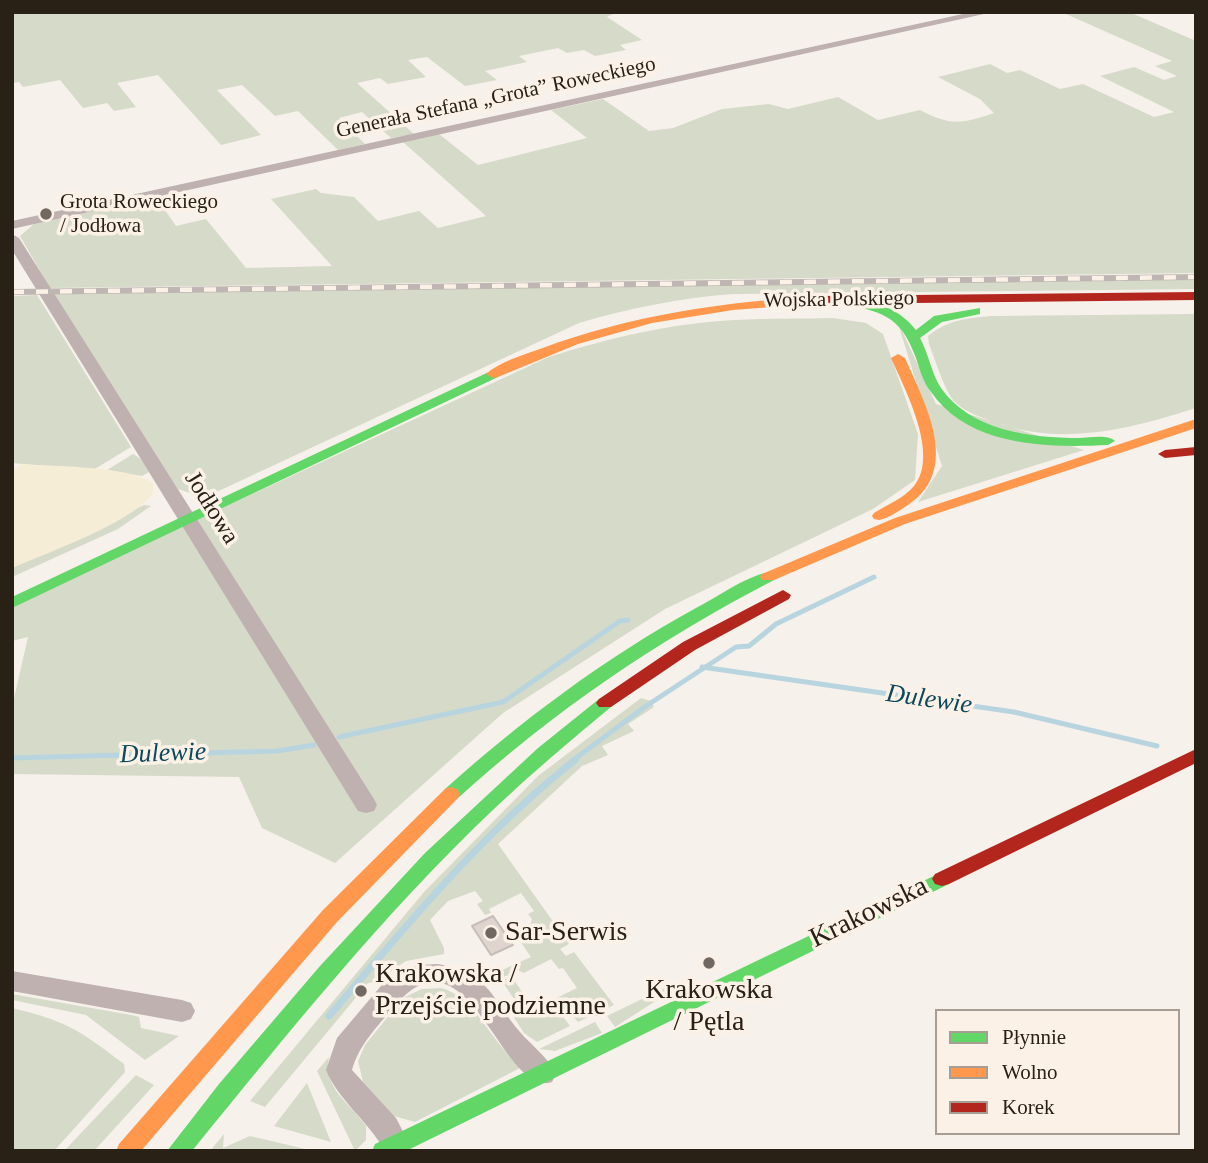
<!DOCTYPE html>
<meta charset="utf-8">
<style>
body{margin:0}
#map{position:relative;width:1208px;height:1163px;overflow:hidden;background:#f7f1ec;font-family:"Times New Roman",serif}
canvas{display:block}
.frame{position:absolute;inset:0;border:14px solid #292016;pointer-events:none}
.legend{position:absolute;left:935px;top:1009px;width:245px;height:126px;box-sizing:border-box;background:#fcf1e7;border:2px solid #a89d93;margin:0;padding:9px 12px;list-style:none;font-size:21px;color:#292016}
.legend li{display:flex;align-items:center;gap:14px;height:35px}
.legend b{width:35px;border:2px solid #a89d93}
</style>
<div id="map">
<canvas width="1208" height="1163"></canvas>
<div class="frame"></div>
<ul class="legend">
<li><b style="height:9px;background:#63d668"></b>Płynnie</li>
<li><b style="height:9px;background:#ff974d"></b>Wolno</li>
<li><b style="height:9px;background:#b3261e"></b>Korek</li>
</ul>
</div>
<script>
const ctx = document.querySelector('canvas').getContext('2d');
ctx.lineJoin = 'round';
function paint(path, color) {
  ctx.fillStyle = color;
  ctx.fill(path, 'evenodd');
}
function stroke(path, color, width, dash) {
  ctx.strokeStyle = color;
  ctx.lineWidth = width;
  ctx.lineCap = dash ? 'butt' : 'round';
  ctx.setLineDash(dash || []);
  ctx.stroke(path);
}
function label(font, color, halo, rows, align = 'center') {
  ctx.font = font + ' "Times New Roman",serif';
  ctx.lineWidth = 7;
  ctx.setLineDash([]);
  ctx.textBaseline = 'middle';
  ctx.strokeStyle = halo;
  ctx.fillStyle = color;
  for (const [text, x, y, turn = 0] of rows) {
    ctx.save();
    ctx.translate(x, y);
    ctx.rotate((+turn || 0) * Math.PI / 180);
    ctx.textAlign = isNaN(turn) ? turn : align;
    if (halo) ctx.strokeText(text, 0, 0);
    ctx.fillText(text, 0, 0);
    ctx.restore();
  }
}
const green = new Path2D(`
 M12,12H617L607,17L642,40L620,45L626,50L595,56L584,50L567,53L558,48L519,56L527,62L485,71L497,80L465,86L427,57L408,60L426,77L388,84L380,78L357,83L414,134L391,138L362,112L339,118L365,144L338,150L298,111L275,116L242,85L217,90L261,135L221,145L158,75L117,83L136,107L114,111L107,103L83,108L60,80L23,87L19,82L12,83Z
 M1072,12H1129L1196,41V273L50,288L20,236L34,224L156,197L176,226L206,219L246,268L332,266L271,199L316,189L321,193L354,197L378,221L419,211L438,228L486,216L403,142L439,134L478,165L587,138L551,110L603,99L649,131L673,128L722,109L769,104L788,109L838,97L878,120L920,110C949,126 963,124 994,113L980,99L938,77L990,64L1007,73L1020,70L1060,89L1083,84L1154,117L1174,112L1100,76L1134,67L1164,80L1177,76L1155,66L1172,61L1066,14Z
 M1196,279V289L733,294C680,298 630,308 579,323L210,495L199,496L178,489L53,294Z
 M37,295L131,447L93,470L12,463V296Z
 M1196,314V408C1130,429 1062,447 994,422C981,417 967,413 956,403C945,393 935,359 929,344L928,336C947,320 968,318 991,316Z
 M833,318L866,323L883,334L918,434L915,480L873,509L665,609L503,713L335,863L262,828L239,777L12,774V707L28,637L12,641V605L549,357C609,338 672,323 735,320C768,318 800,319 833,318Z
 M897,320L936,404L1084,450L918,502L942,466Z
 M133,454L141,459L149,472L142,476L107,470Z
 M144,505L151,506L118,529L12,577V568Z
 M641,698L651,701L654,707L628,724L634,731L602,746L608,755L582,766L498,844L569,944L560,949L566,956L574,952L614,1005L578,1022L567,1010L561,1014L570,1026L537,1042L524,1033L513,1016L522,1011L502,981L511,976L534,1009L577,988L563,968L559,969L551,959L524,973L515,969L509,975L489,981L487,977L531,957L511,928L520,930L530,925L532,919L528,914L534,911L521,893L489,909L491,913L485,915L477,904L483,901L475,891L448,901L430,920L444,948V954L406,961L375,982L368,983L265,1107L250,1101L424,892L538,776Z
 M673,984L676,988L615,1027L607,1016Z
 M441,988C476,997 490,1043 522,1067L415,1122L394,1116L363,1082L358,1061L365,1045L403,998L422,989Z
 M12,994L131,1015L139,1017L141,1028L179,1036L145,1060L86,1015L12,1000Z
 M12,1008C67,1021 79,1030 124,1064L125,1072L54,1151H12Z
 M595,1022L602,1033L555,1051L539,1049Z
 M329,1057C323,1089 350,1103 366,1126V1140L355,1151L317,1071Z
 M136,1075L154,1085L94,1151H64Z
 M307,1083L331,1142L274,1126Z
 M224,1134L223,1148L250,1136L314,1151H210Z`);
const sand = new Path2D(`
 M21,464C57,467 124,465 153,483V494C127,525 51,551 12,568V472Z`);
const streamFar1 = new Path2D(`
 M702,667L1014,712L1157,746
 M339,737L503,702L620,621L628,620
 M12,758L277,751L314,745
 M572,761L646,706L736,647L749,646L776,624L874,577`);
const stream = new Path2D(`
 M329,1016C406,926 481,834 575,760`);
const building = new Path2D(`
 M493,916L513,945L491,955L472,926Z`);
const street = new Path2D(`
 M972,12H993L12,229V221Z
 M12,234L19,238L374,799L377,805L374,811L366,813L358,811L12,250Z
 M438,964C491,975 489,995 520,1032C532,1046 548,1057 556,1074L552,1082C502,1100 468,916 393,1008C376,1028 359,1045 352,1070L396,1118L410,1145L407,1151H385C368,1121 339,1101 326,1070L337,1038L386,980L418,965Z
 M12,971L182,1000L191,1003L195,1011L191,1019L182,1022L12,991Z`);
const fast = new Path2D(`
 M844,296C873,301 897,306 916,330L934,316L980,308V314L942,322L920,338C929,354 931,373 941,388C971,431 1031,438 1079,438C1090,438 1107,434 1115,441L1108,445C1048,448 969,447 931,392C923,382 920,370 916,358C900,314 881,312 840,303L838,300Z
 M493,370L500,374L498,377L12,608V597Z
 M768,572L774,574L776,577L774,580C658,640 554,711 457,799H445L442,794L445,789C522,720 605,658 696,608C719,596 743,578 768,572Z
 M605,697L611,699L614,703L611,707C571,740 532,773 495,808C384,913 288,1033 192,1151H167L219,1084L320,966L425,853L538,748L599,699Z
 M942,872L949,874L952,879L949,884L406,1151H372L375,1144Z`);
const slow = new Path2D(`
 M820,296L826,300L824,303L733,310L652,323L578,344L498,377L493,378L486,374C499,362 523,355 540,349C631,315 723,302 820,296Z
 M898,354L905,358C925,404 962,469 908,505C899,511 889,518 879,520L874,519L872,516L874,513C887,505 904,498 914,486C940,455 905,389 891,358Z
 M1196,419V428L905,524L774,580H762L760,577L762,574L895,518Z
 M451,787L457,789L460,794L457,799L337,922L141,1151H116L119,1144L323,910L445,789Z`);
const jam = new Path2D(`
 M1196,292V300L820,304L814,300L820,296Z
 M1196,447V455L1165,458L1158,454L1165,450Z
 M783,590L791,595L789,599L695,650L611,707H599L596,703L599,699L683,642Z
 M1196,749V763L949,884L942,886L935,884L932,879L935,874Z`);
const rail = new Path2D(`
 M12,292L1196,277`);
const markers = [
 [46,214,7,"#716961"],
 [491,933,7,"#716961"],
 [709,963,7,"#716961"],
 [361,991,7,"#716961"]
];
const farStreetnames = [
 ["Generała Stefana „Grota” Roweckiego",496,98,-12],
 ["Wojska Polskiego",839,300,-1]
];
const farPoinames = [
 ["Grota Roweckiego",60,202],
 ["/ Jodłowa",60,226]
];
const streetNames = [
 ["Jodłowa",211,508,58]
];
const waterNames = [
 ["Dulewie",929,700,8],
 ["Dulewie",163,754,-2]
];
const nearStreetnames = [
 ["Krakowska",869,913,-26]
];
const nearPoinames = [
 ["Sar-Serwis",505,933],
 ["Krakowska /",375,975],
 ["Przejście podziemne",375,1007],
 ["Krakowska",709,991,"center"],
 ["/ Pętla",709,1023,"center"]
];
paint(green, '#d6dac8');
paint(sand, '#f5edd6');
stroke(streamFar1, '#b8d5df', 5);
stroke(stream, '#b8d5df', 7);
paint(building, '#dfd5ce');
stroke(building, '#c6bdb8', 2);
paint(street, '#beb1b0');
paint(fast, '#63d668');
paint(slow, '#ff974d');
paint(jam, '#b3261e');
stroke(rail, '#beb6b2', 6);
stroke(rail, '#fcf1e7', 4.5, [12]);
for (const [x, y, r, color] of markers) {
  const dot = new Path2D();
  dot.arc(x, y, r, 0, 2 * Math.PI);
  ctx.fillStyle = color;
  ctx.fill(dot);
  stroke(dot, '#fcf1e7', 2.5);
}
label('21px', '#292016', '#fcf1e7', farStreetnames);
label('21px', '#292016', '#fcf1e7', farPoinames, 'left');
label('24px', '#292016', '#fcf1e7', streetNames);
label('italic 26px', '#0c495c', '#fcf1e7', waterNames);
label('28px', '#292016', '#fcf1e7', nearStreetnames);
label('28px', '#292016', '#fcf1e7', nearPoinames, 'left');
</script>
